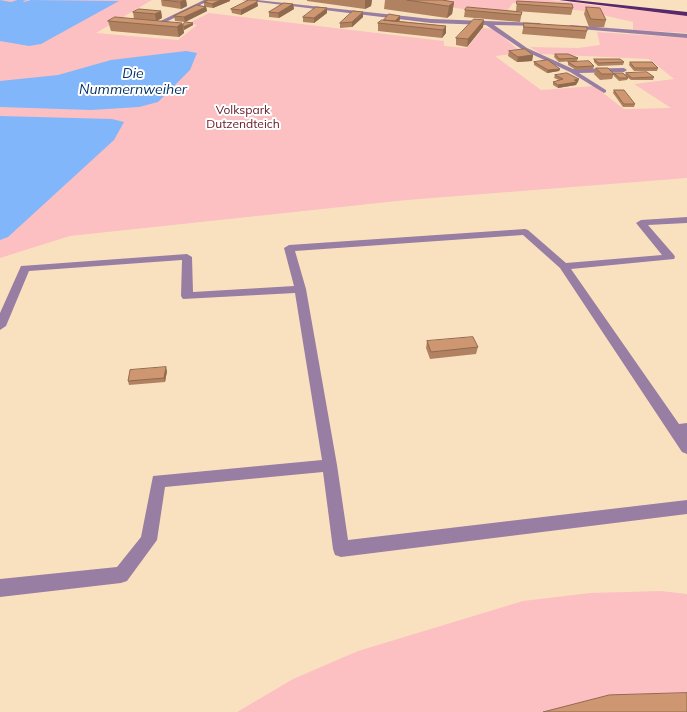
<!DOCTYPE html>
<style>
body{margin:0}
canvas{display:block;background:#f9e1c0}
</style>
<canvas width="687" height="712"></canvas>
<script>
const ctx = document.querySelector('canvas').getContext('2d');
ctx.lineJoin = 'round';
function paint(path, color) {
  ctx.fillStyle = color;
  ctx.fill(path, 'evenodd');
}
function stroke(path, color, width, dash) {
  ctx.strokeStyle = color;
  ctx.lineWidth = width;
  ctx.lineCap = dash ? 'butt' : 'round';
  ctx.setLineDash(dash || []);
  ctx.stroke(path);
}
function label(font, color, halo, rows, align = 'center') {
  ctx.font = font + ' Mulish,sans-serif';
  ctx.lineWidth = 4;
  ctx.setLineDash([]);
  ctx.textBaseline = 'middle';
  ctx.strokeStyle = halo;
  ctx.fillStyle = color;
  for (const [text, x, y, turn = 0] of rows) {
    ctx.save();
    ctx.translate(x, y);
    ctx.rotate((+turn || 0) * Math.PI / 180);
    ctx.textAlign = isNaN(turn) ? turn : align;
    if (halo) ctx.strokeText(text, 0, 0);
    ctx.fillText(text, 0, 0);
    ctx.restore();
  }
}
const green = new Path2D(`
 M0,0H152L96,33L178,40L197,25L189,23L209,13L444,41V46L467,48L483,28L494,29L522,53L495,56L541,90L594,86L624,109L671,108L634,84L674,79L649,59L541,54L530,47L578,48L600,45L597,32L687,38V178L407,200L70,236L0,258Z
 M395,0H550L687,16V33L633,30V22L585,11L513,3L507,11L463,9Z
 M661,591L687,594V712H237L293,679L358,651L523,601L590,593Z`);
const water = new Path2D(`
 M0,0L11,2L17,0H27L23,1L24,2L31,0L119,1L41,44L29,46L0,41Z
 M186,51L197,53L190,70L158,102L139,107L91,110L0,107V81L58,75L111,60Z
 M0,116L112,119L124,122L114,140L8,237L0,240Z`);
const pedestrian = new Path2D(`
 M687,217V223L648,225L674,255L675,257L674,259L571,269L679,424L687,423V454L682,452L560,268L523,235L295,251L306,289L337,465L348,540L687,500V514L341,557L335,555L333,549L323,472L165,487L157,540L127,581L121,583L0,597V579L117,567L141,537L153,476L322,460L295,293L183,299L181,296L182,260L29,271L6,326L0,330V313L21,266L187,254L192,257L193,292L294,286L284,248L289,245L525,229L528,230L566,263L662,255L636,223L641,220Z`);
const minor = new Path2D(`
 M204,0H210L156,27L157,29L148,27Z
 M242,0H257L431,19L540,23L542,26L494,25L527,48L573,69L624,68L627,70L624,72L579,73L606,90V92L604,93L570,72L523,50L486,25L431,23Z
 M570,25L687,34V38L568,28Z`);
const primary = new Path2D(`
 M559,0H574L687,12V16Z`);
const wall = new Path2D(`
 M161,0H186L187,6L181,9L162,6Z
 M209,0H230V1L213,8L206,7L207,11L185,22L175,21L174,16L204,6V2Z
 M257,0L258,6L241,15L232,13L231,9Z
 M307,0H372L371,6L365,9L307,1Z
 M385,0H442L454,2L452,14L447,18L384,9Z
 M517,1L573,8L571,15L516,11Z
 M293,4L294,9L279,18L269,17V12Z
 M586,7L606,20L604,27H589L584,14Z
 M465,10L522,12L520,22L464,17Z
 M161,11L162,18L157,21L193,25L184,30V33L179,37L111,31L108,21L146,20L134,19L133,12Z
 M363,12V17L352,27L340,28V23Z
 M327,13L314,23L303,22V17Z
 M400,16L399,21L446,26V33L442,38L378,31V23L384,20Z
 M484,20L483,27L467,47L456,45V38Z
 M524,23L587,31L585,39L522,34Z
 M509,51L533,55L532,61L517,62L508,56Z
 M555,54L578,58L577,61L559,62L554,57Z
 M594,59L624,62L623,65L598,66L594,62Z
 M534,62L560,69L559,71L547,73L534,65Z
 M568,62L594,66L593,69L576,70L568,65Z
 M630,62L658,68L657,71H634L629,65Z
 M596,68L614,74L612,79L600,80L594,74Z
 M614,73L625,75L626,73L654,77L653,80H631L628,78L627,80L619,81L614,76Z
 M555,75L578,82L577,83L576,85L558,88L553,85V82L559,80L554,78Z
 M614,90L635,104L634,107H623L613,93Z
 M427,341L478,347L476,354L430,359L426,348Z
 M167,371L165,382L129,385L128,381Z`);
const shadedWall = new Path2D(`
 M185,0H186L187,6L181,9L180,2Z
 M221,0H230V1L213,8L212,4Z
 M365,0H372L371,6L365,9Z
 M257,2L258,6L241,15V10Z
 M454,2L452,14L447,18L449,6Z
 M293,4L294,9L279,18L278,13Z
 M206,7L207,11L185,22L184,17Z
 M327,8V13L314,23V18Z
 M161,11L162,18L156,21L155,14Z
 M363,12V17L352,27V22Z
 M400,16V20L395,25L393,23Z
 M484,20L483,27L467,47L468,39Z
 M182,23L184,33L179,37L177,27Z
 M193,23V25L184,30V27Z
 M446,26V33L442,38L443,30Z
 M533,55L532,61L517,62L518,57Z
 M560,69L559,71L547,73L548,70Z
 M579,79L578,82L577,83L576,85L558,88V85Z
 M166,367L167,371L165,382L164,378Z`);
const building = new Path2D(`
 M164,0H185L180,2Z
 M209,0H221L212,4L204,2Z
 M249,0H257V2L241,10L231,9Z
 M407,0H442L454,2L449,6Z
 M517,1L572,4L573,8L517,4Z
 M284,3L293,4L278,13L269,12Z
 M197,5L206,7L184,17L174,16Z
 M316,7L327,8L314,18L303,17Z
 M467,7L522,12L521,15L465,10Z
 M586,7L600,8L606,20L591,19Z
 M139,9L161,11L155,14L133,12Z
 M353,11L363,12L352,22L340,23Z
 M389,14L400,16L395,21L384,20Z
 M115,17L182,23L177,27L108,21Z
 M474,19L484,20L468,39L456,38Z
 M382,20L446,26L443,30L378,23Z
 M186,22L193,23L183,27V24Z
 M524,23L587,27V31L524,27Z
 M525,49L533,55L518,57L509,51Z
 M555,54H568L578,58L560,59Z
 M594,59H620L624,62L599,63Z
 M548,60L560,69L548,70L534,62Z
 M589,61L594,66L576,67L568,62Z
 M630,62H652L658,68H635Z
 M596,68H608L614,74H602Z
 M647,72L654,77L632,78L626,73Z
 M567,73L579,79L574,80L577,82L558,85L553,82L563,79L555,75Z
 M614,73H623L628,78H620Z
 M614,90H624L635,104H624Z
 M473,337L478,347L431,352L427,341Z
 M166,367L164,378L128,381L130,370Z
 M687,693V712H543L609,695Z`);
const farParknames = [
 ["Volkspark",243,110],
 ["Dutzendteich",243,124]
];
const farWaternames = [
 ["Die",133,74],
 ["Nummernweiher",133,90]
];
paint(green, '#fcc0c2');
paint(water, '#81b6fb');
paint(pedestrian, '#997ea4');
paint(minor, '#997ea4');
paint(primary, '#59276b');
paint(wall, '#b18261');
paint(shadedWall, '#906a4f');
paint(building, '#ce9771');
stroke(building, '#906a4f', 1);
label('12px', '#611824', '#fff', farParknames);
label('italic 14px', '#053368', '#fff', farWaternames);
</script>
